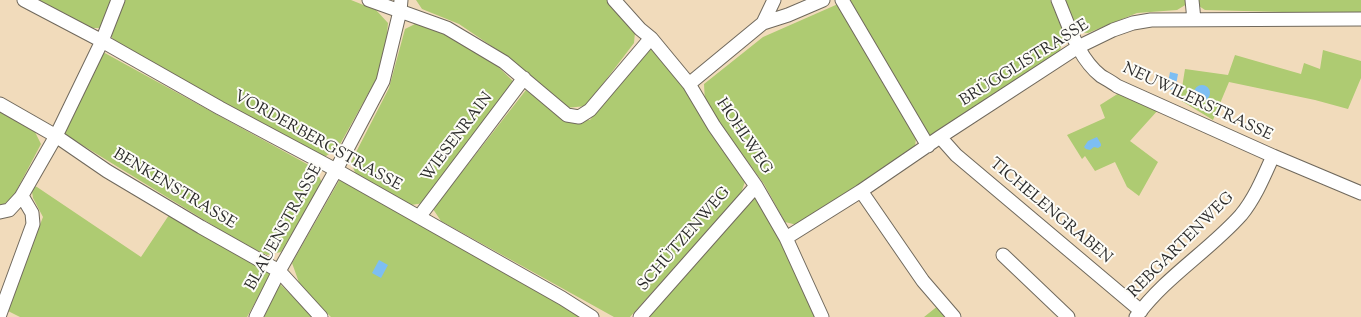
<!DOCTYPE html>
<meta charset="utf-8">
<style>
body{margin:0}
canvas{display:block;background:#f1dbbb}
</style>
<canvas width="1361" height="317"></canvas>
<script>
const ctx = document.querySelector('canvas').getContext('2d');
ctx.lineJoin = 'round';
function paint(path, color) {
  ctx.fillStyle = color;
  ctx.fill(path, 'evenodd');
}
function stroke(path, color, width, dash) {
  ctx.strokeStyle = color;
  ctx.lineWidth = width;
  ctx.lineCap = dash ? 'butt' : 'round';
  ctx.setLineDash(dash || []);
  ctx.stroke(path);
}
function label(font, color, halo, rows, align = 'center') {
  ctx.font = font + ' "Sorts Mill Goudy",serif';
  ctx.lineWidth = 4;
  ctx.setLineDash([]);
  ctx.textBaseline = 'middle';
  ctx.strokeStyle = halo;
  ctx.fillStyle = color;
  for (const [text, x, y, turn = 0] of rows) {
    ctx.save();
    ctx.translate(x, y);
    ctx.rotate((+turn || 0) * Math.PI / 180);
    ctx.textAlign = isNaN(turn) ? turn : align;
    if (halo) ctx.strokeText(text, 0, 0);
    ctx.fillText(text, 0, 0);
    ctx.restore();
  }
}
const green = new Path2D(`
 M37,0H114L104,25L99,28H90Z
 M123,0H351L376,10L388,23L386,45L389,56L338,148L323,158L115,44L109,31Z
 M416,0H607L635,32L634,43L586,106L566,108L512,60L459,24L422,9Z
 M849,0H1050L1064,31L1060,51L929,137Z
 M1065,0H1187V4L1177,10L1137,13L1088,33L1078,32Z
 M1196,0H1361V14L1205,10L1196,4Z
 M838,4L916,137L915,148L797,225L785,222L764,184L705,103L704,84L763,37Z
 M421,21L446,31L490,59L515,83L424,203L411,205L356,175L351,162L389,88L405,29Z
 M650,45L684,87L714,138L746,179L741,193L630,317H614L441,221L433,209L526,90L564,121L590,120Z
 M1323,50L1361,61V78L1348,109L1315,100L1229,82L1213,120L1180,100L1185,69L1228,75L1235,55L1301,74L1304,63L1320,69Z
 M103,52L316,169L322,183L281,252L267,255L240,242L61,132Z
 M1119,93L1159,109L1130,141L1158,162L1139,196L1127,187L1115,162L1095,171L1085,156L1082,159L1067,135L1105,118L1100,105Z
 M0,112L35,132L41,144L13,197L4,204L0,205Z
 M340,179L585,317H331L301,288L292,263Z
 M31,185L37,187L141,257L169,215L272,273L247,317H20L6,310L43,217L33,198Z
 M755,194L787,250L815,317H645Z
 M280,284L314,317H264Z
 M939,305L950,317H924Z`);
const water = new Path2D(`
 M1170,72L1178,74L1175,90L1167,89Z
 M1194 93a8 8 0 1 1 16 0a8 8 0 1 1-16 0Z
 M1097,137L1101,144V146L1098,148L1094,147L1090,150L1086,149L1084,147L1088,141Z
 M379,260L388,265L381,278L372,273Z`);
const minor = new Path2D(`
 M24,0L102,41L220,108L336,170L562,298L592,317
 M369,0L447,28L504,62L567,115L579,117L590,110L651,38
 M614,0L640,29L651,38L689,84
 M774,0L763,23L689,84L714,126L756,186L786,238L822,317
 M842,0L928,146
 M1058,0C1069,26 1078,58 1101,76C1106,79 1112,82 1117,86L1273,156L1361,193
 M1192,0L1194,20
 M763,23L788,15L823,0
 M0,104L56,136L107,171L201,227L279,271L321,317
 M940,137L956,155L1141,311
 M861,191L923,281L954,317
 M0,212L9,210L21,197L56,136L102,41L118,0
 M419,217L524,78
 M786,238L861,191L940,137L1078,47L1113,30L1133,23L1151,20L1361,19
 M1003,255L1068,317
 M0,314L33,224L32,213L22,196
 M256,317L279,271L336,170L383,81L400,11L401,0
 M640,317L756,186
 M1136,317C1165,277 1209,251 1241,215C1255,198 1264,176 1273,156`);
const streetNames = [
 ["BRÜGGLISTRASSE",1025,64,-32],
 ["NEUWILERSTRASSE",1197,103,25],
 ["HOHLWEG",743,137,56],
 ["WIESENRAIN",458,138,-53],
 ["VORDERBERGSTRASSE",317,142,29],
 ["BENKENSTRASSE",174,190,31],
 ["TICHELENGRABEN",1050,212,40],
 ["BLAUENSTRASSE",285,228,-61],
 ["SCHÜTZENWEG",685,240,-49],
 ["REBGARTENWEG",1182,246,-45]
];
paint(green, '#aecb72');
paint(water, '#7dbef2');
stroke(minor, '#70695d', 15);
stroke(minor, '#fff', 13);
label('16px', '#2b2b2b', '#fdfcf7', streetNames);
</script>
